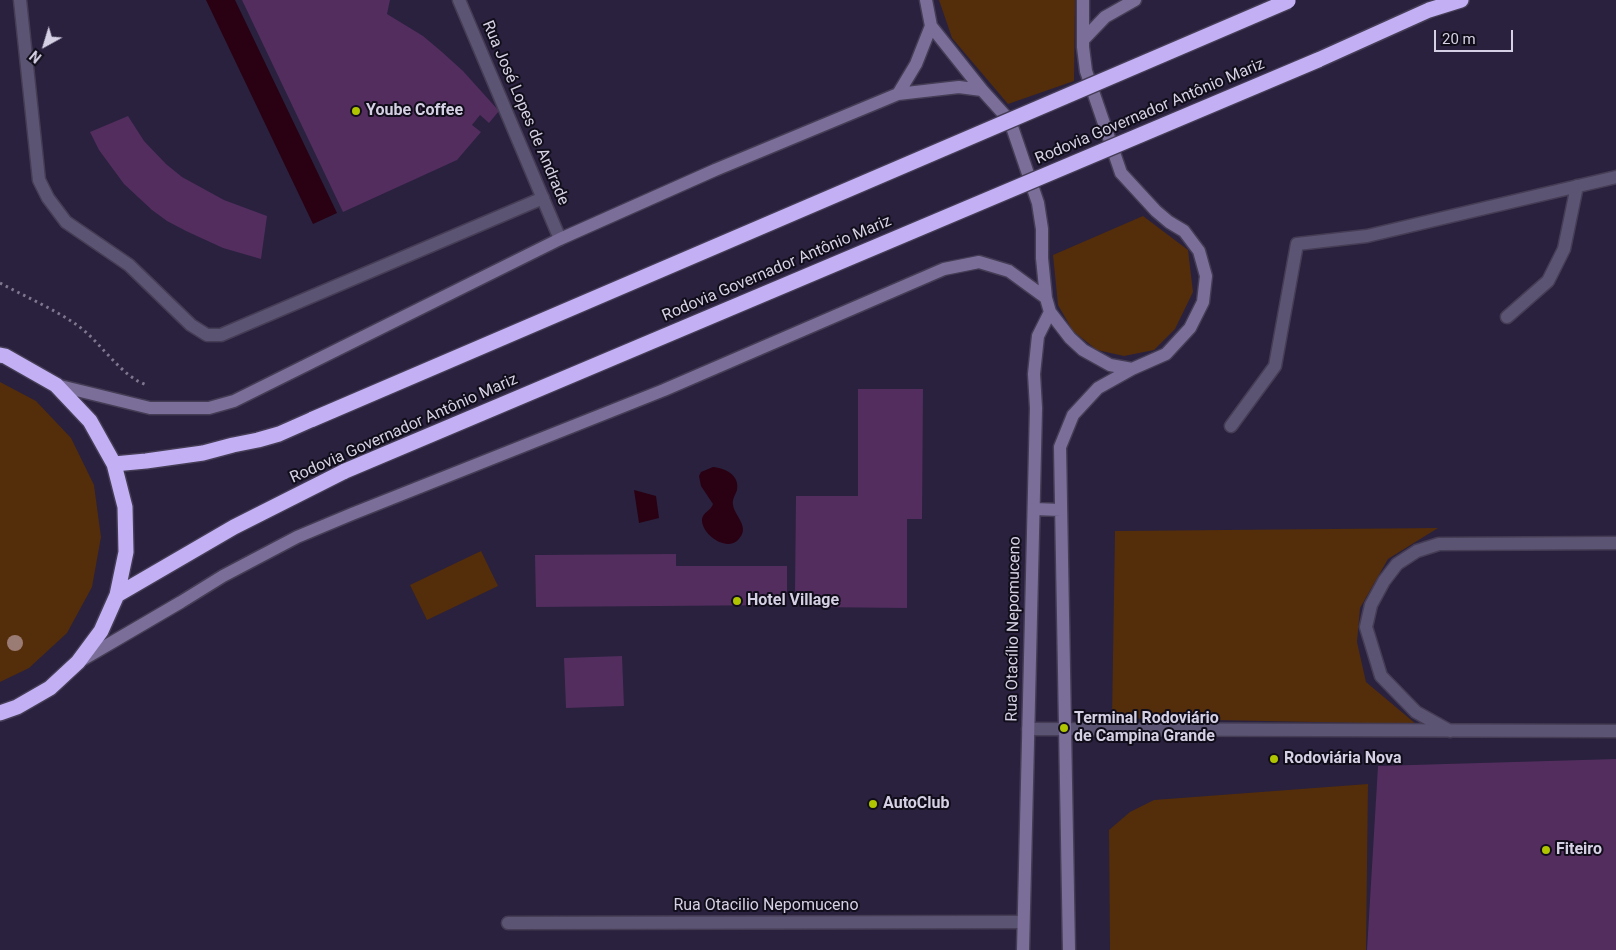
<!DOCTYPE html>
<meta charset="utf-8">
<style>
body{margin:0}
#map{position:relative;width:1616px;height:950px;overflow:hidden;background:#29213d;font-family:Roboto,sans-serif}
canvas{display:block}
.north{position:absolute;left:20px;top:20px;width:50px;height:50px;-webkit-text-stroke:4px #110d1a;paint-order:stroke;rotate:219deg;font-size:14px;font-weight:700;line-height:20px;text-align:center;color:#d5d0e3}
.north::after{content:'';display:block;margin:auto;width:18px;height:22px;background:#d5d0e3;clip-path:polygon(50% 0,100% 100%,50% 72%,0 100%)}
.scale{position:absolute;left:1434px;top:30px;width:79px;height:22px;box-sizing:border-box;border:2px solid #d5d0e3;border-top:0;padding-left:6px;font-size:15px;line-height:18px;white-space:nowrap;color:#d5d0e3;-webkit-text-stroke:4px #110d1a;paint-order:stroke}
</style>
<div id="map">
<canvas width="1616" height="950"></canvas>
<div class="north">N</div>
<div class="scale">20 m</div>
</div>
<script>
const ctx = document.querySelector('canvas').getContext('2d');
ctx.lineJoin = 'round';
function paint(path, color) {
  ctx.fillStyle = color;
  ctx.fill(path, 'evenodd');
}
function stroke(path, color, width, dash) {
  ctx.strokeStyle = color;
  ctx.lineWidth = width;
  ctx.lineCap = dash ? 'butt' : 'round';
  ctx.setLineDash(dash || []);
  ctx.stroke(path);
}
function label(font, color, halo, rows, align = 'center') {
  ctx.font = font + ' Roboto,sans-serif';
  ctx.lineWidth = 4;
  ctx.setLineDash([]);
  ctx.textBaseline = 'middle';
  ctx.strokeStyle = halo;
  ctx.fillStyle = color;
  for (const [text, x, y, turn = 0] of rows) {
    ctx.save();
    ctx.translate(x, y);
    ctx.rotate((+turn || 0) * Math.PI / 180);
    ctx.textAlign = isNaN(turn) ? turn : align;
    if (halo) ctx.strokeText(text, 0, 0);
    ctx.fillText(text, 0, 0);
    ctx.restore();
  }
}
const green = new Path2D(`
 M939,0H1075L1074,81L1008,104L952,38Z
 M1143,216L1188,250L1193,292L1175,329L1154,350L1124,356L1097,350L1073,331L1058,305L1053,255Z
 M0,382L36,401L71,438L94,485L101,537L92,587L67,633L29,668L0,682Z
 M1438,528L1388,559L1360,608L1357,642L1366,682L1416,724L1112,718L1115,531Z
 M481,551L498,586L427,620L410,585Z
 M1368,784L1366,950H1110L1109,830L1130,812L1154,800Z`);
const water = new Path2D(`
 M206,0H235L337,213L313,224Z
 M713,467C725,468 740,475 737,490C735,496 732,499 733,505C735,517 751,527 738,540C726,552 701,534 702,519C703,512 711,511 713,504L701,486L699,476L701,472Z
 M634,490L656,496L659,518L639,523Z`);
const building = new Path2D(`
 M242,0H390L387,14L423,36L442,52L463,71L499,111L489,123L480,115L472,125L481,132L457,160L343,212Z
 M128,116L144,141L166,164L182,177L224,200L267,216L261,259L223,248L186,231L167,221L152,210L124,184L99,150L90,132Z
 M858,389H923L922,519H907V608L812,607V592H795L796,496H858Z
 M676,554V566H787V605L536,607L535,555Z
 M622,656L624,706L566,708L564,658Z
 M1616,759V950H1367L1378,766Z`);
const path = new Path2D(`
 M0,283C26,297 54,309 77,325C101,342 121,377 147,385`);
const lane = new Path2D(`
 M20,0L39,180L48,198L66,222L129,265L191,325L207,335H221L543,198
 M1507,317L1548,281L1564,249L1577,186
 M1231,426L1275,366L1297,244L1367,236L1616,177
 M1028,729L1616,731
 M1450,731L1416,712L1381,676L1366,627L1371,605L1384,581L1397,564L1417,551L1439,544L1616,543`);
const street = new Path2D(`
 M459,0L560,239
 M508,923L1023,922`);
const secondary = new Path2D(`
 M926,0L931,26L982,90L1010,121L1038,203L1042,229V258L1046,298L1050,312L1070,338L1083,350L1110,365L1132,369L1166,354L1190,328L1203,302L1206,276L1199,251L1184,231L1169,222L1156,211L1121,173L1086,71L1083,47V0
 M1083,40L1105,17L1135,0
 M898,94L916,64L931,26
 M56,385L150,408H209L234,401L560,239L715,170L898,94L959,87L982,90
 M1034,509L1061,510
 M80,661L181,602L223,576L297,537L352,514L664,390L944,269L979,262L1009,271L1046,298
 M1023,950L1036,408L1034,374L1038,336L1050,312
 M1069,950L1060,447L1073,415L1098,388L1132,369`);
const highway = new Path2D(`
 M1318,60L1429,10L1461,0
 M0,355L5,356L56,385L90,421L114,464L125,507L126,552L117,595L101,631L78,662L50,688L17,707L0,713
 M114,464L146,461L203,453L233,445L258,440L279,434L313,419
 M117,595L234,527L345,471`);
const highwayBridge = new Path2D(`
 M313,419L1288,1
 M345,471L1318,60`);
const trees = [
 [15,643]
];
const markers = [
 [356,111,5,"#b0c501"],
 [737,601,5,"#b0c501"],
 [1064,728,5,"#b0c501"],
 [1274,759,5,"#b0c501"],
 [873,804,5,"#b0c501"],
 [1546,850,5,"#b0c501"]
];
const poiNames = [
 ["Yoube Coffee",366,111],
 ["Hotel Village",747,601],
 ["Terminal Rodoviário",1074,719],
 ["de Campina Grande",1074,737],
 ["Rodoviária Nova",1284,759],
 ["AutoClub",883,804],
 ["Fiteiro",1556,850]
];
const streetNames = [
 ["Rodovia Governador Antônio Mariz",1150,112,-23],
 ["Rua José Lopes de Andrade",525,113,67],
 ["Rodovia Governador Antônio Mariz",777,269,-23],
 ["Rodovia Governador Antônio Mariz",404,429,-24],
 ["Rua Otacílio Nepomuceno",1014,629,-89],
 ["Rua Otacilio Nepomuceno",766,906]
];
paint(green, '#542d0b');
paint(water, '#2a0113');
paint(building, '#522d5e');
stroke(lane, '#453d55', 15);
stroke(street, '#453d55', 15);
stroke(secondary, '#453d55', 15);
stroke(highway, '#453d55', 18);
stroke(path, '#7e778f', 3, [2.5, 4]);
stroke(lane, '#5c5473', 12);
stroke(street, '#5c5473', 12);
stroke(secondary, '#7b6f9a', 12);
stroke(highway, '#c2aff4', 15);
stroke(highwayBridge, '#453d55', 18, []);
stroke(highwayBridge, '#c2aff4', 15);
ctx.fillStyle = '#9b7c75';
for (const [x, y] of trees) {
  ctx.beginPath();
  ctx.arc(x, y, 8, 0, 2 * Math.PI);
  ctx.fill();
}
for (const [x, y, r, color] of markers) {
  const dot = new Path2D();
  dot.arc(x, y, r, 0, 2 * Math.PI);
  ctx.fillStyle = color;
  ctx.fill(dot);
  stroke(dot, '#110d1a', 2);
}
label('bold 16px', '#d5d0e3', '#110d1a', poiNames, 'left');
label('16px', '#d5d0e3', '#110d1a', streetNames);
</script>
